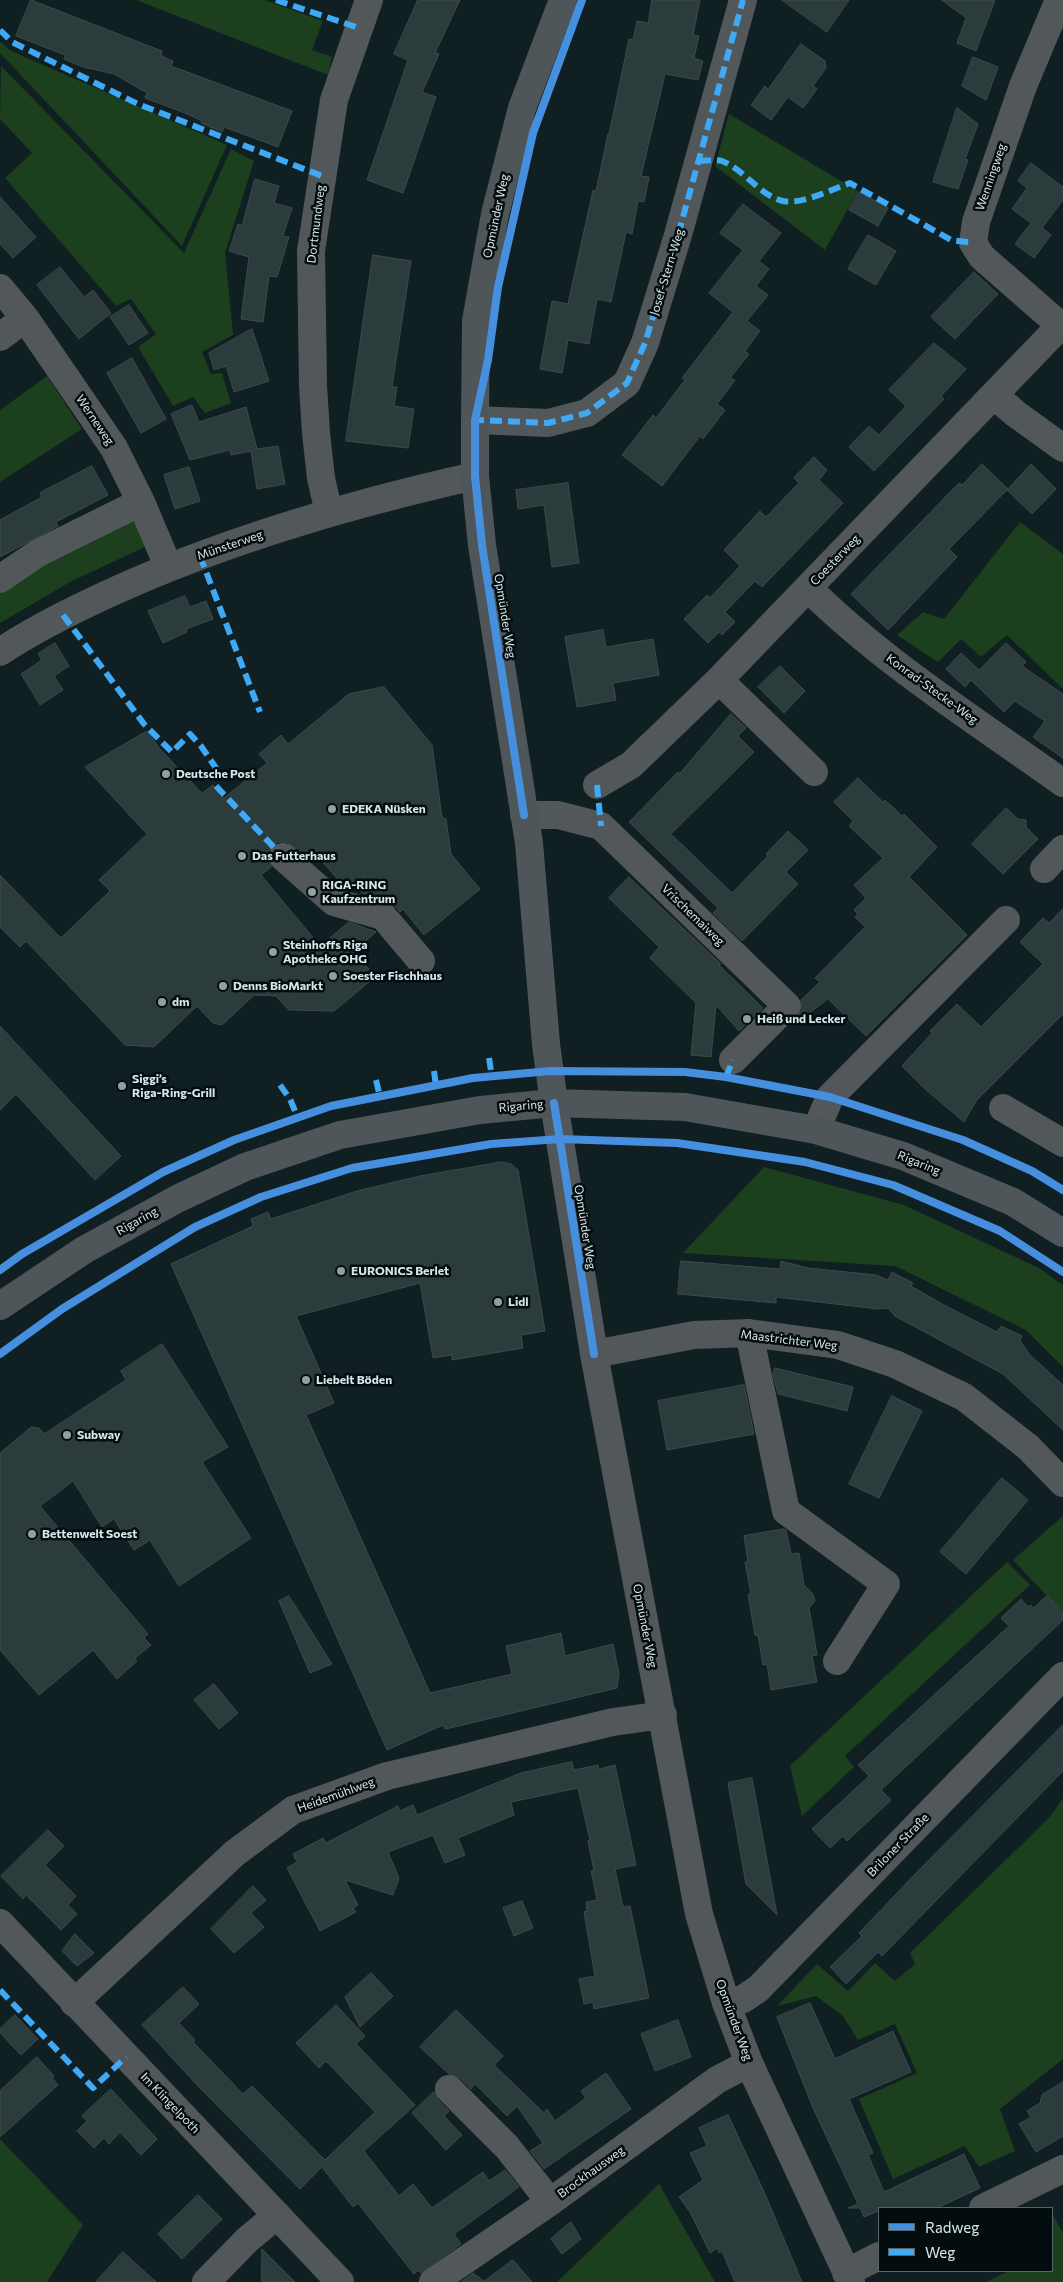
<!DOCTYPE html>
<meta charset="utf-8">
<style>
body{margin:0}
#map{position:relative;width:1063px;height:2282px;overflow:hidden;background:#101f22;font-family:Commissioner,sans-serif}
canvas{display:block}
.legend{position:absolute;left:878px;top:2207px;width:175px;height:65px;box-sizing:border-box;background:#030c0e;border:1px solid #586466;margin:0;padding:6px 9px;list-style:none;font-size:15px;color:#d7e7e9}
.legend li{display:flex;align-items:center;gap:10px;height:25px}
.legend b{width:25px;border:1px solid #586466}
</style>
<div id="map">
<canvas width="1063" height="2282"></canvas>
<ul class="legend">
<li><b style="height:6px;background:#468fdf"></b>Radweg</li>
<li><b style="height:6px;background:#3fa9f5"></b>Weg</li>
</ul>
</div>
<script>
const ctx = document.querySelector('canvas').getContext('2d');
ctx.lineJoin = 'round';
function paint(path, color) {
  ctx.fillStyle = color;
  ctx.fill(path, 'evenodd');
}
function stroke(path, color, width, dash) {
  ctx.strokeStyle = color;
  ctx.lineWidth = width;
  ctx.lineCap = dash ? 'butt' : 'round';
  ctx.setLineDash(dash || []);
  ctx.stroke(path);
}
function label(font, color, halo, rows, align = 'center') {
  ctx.font = font + ' Commissioner,sans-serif';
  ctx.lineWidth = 5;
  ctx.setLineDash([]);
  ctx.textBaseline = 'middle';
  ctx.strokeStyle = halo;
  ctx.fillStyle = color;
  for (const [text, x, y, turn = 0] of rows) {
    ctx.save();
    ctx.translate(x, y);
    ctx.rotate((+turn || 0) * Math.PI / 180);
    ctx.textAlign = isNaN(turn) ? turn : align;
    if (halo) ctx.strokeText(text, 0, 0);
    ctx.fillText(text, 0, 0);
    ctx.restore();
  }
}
const green = new Path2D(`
 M136,0H265L323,21L312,50L332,57L328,75Z
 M0,41L11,51L227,145L182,246L0,53Z
 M1,66L184,253L231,149L254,161L225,253L233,335L202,352L211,374L222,373L231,403L205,413L193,397L173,406L138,347L156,334L131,299L116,306L5,178L32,153L0,119Z
 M729,114L858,191L825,250L715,166Z
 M47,376L82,429L0,482V410Z
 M124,517L138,521L149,545L70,582L0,623V586Z
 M1020,522L1063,554V689L1007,635L981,657L961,639L938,662L897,635L923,612L944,619Z
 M764,1167L904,1205L1039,1268L1063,1285V1367L1026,1330L895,1266L683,1253Z
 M1063,1516V1613L1013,1560Z
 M1007,1562L1030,1585L845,1756L854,1767L802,1816L790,1766Z
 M1063,1798V2059L1000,2109L1015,2151L979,2167L965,2146L893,2179L859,2099L917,2073L895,2024L858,2040L843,2016L816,1996L777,2006L817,1964L848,1991L875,1963L895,1981L915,1964L910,1953L1050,1817Z
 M0,2139L83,2225L47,2282H0Z
 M659,2184L715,2282H557Z
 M1052,2213L1063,2233V2282H986L1009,2271H1052Z`);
const building = new Path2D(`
 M31,0L162,51L161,56L173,61L171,66L292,111L278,147L224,127L222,132L201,123L202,121L185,113L145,98L147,93L114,74L83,67L64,59L65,55L16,36Z
 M418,0H460L435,53L439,54L422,92L436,97L403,193L367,180L408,60L394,54Z
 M652,0H700L693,35L699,36L694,58L703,61L698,80L665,74L641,176L649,177L644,202L638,201L632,234L626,232L611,302L597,299L589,344L568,340L562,373L540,369L552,301L568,304L593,190L596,191L608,134H609L629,39L633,40L637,21L648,23Z
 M782,0H849L827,32Z
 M942,0H995L976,51L957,43L966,18Z
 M801,44L825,61L826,68L813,86L817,89L803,108L788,97L771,120L751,105L765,86L768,89Z
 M973,57L998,67L986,100L962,86Z
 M957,108L978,124L965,159L968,160L958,189L933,182Z
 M1031,163L1063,187V200L1042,228L1051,235L1034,258L1015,244L1031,223L1012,209L1027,188L1018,181Z
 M255,179L279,186L274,203L292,208L283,236L289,237L277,277L269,276L263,322L241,319L249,257L229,251L238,224L242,225Z
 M859,192L888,208L878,226L849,210Z
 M0,197L36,237L13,258L0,244Z
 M743,204L781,233L759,261L769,269L756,286L768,295L747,321L760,331L745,351L749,354L730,378L735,380L717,404L725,410L703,439L700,436L662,486L622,455L653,415L656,418L685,380L682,378L733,312L709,293L743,250L720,233Z
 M868,235L896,251L876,285L848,269Z
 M373,255L411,261L392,387H397L394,406L414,409L408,448L346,441Z
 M60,267L84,297L93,290L111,313L79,339L37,285Z
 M974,272L998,294L955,339L931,317Z
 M129,305L148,333L129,345L110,317Z
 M252,329L269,381L234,392L226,366L214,370L209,353Z
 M934,343L966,369L941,396L944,399L874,471L849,447L869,426L879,435L906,406L889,390Z
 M132,358L166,419L141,433L107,373Z
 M192,405L199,422L246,407L257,449L278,446L285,484L257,489L251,451L231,455L230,450L190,460L171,414Z
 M814,457L827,470L819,480L843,503L762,587L755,581L725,612L735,622L722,635L719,632L708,643L684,619L707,595L710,598L740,566L724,550L760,511L766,517L799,483L794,478Z
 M982,464L1008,489L1031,464L1056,489L1032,514L1007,490L949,549L957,557L888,630L851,594L959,483L962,485Z
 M92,466L108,495L56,522L58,526L0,557V520L42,497L40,493Z
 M189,467L200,501L175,509L164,475Z
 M568,483L579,563L552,567L544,505L518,509L516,490Z
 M185,596L190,607L206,601L213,619L186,629L187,632L163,643L148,611Z
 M603,630L606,647L653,639L659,675L613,683L616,700L577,707L565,637Z
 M55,643L69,666L54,676L63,690L40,705L21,674L42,660L38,654Z
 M1006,643L1026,662L1022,666L1063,694V758L1033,737L1045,721L1015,701L1004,712L971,680L965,687L946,669L961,653L979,670Z
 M780,666L805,691L784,713L758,687Z
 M384,687L432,745L442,817L446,819L451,854L480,889L424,935L403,909L400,912L394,905L377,898L379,896L361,893V889L343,885L319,858L306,857L287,842H278L272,846L268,854L271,867L261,875L320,946L349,922L376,932L354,951L375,977L334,1011L289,1010L276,996L254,995L222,1025L213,1023L197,1006L154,1047L125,1045L26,941L20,947L0,927V875L61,938L110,891L99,880L147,834L85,767L147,731L159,748L202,793L213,785L224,798L267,763L259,754L281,735L288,744L349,694Z
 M731,714L746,728L738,736L754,752L671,834L732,893L768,856L766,854L788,831L808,850L786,872L798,884L742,941L713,913L718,908L629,822L678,772L679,774Z
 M858,778L883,802L885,800L902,816L904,814L937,847L909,877L967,935L866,1036L828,999L792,1026L791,1024L802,1010L801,1000L820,982L815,978L865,927L855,917L858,914L854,910L866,898L854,885L883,858L849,826L853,821L834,802Z
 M1006,808L1018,819L1026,820V827L1038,839L1003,874L972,844Z
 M629,877L721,964L719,965L763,1008L739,1031L716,1005L711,1057L691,1055L696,1003L650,958L659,947L609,898Z
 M1063,909V1014L976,1101L964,1122L925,1089L902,1066L932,1033L930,1031L957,1004L981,1027L1043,964L1020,942L1043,918L1049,923Z
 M0,1026L121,1156L95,1180L16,1094L0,1110Z
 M502,1162L511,1164L518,1170L545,1331L521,1335L523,1348L452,1360V1355L433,1358L420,1283L296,1316L334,1403L306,1415L430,1693L512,1674L506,1646L561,1633L565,1656L613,1644L619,1674L617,1688L450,1728L445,1729L443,1725L387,1750L171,1264L253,1226L251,1219L268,1212L271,1219L357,1191L420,1176Z
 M681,1261L780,1269L781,1261L808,1268L876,1275L888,1280L892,1272L913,1283L911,1286L942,1304L997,1332L1001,1326L1022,1336L1020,1341L1030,1355L1063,1385V1430L1003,1374L895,1316L888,1308L878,1309L776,1297V1303L678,1294Z
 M162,1344L228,1447L202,1462L251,1538L179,1586L150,1540L134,1550L114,1519L102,1527L73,1481L40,1506L148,1634L144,1638L151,1645L135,1658L137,1661L117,1679L93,1650L39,1695L0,1650V1453L31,1427L39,1428L44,1434L126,1380L121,1371Z
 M775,1368L853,1387L847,1411L778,1394L773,1374Z
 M744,1385L754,1434L667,1450L658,1401Z
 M892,1396L922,1411L879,1498L849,1484Z
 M1002,1478L1028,1500L966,1574L940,1552Z
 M784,1529L786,1530L791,1554L799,1553L804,1585L813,1594L815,1601L809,1608L817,1655L812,1656L817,1682L771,1690L767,1664L763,1665L758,1635H755L748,1594H751L745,1562H748L744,1536Z
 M289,1596L332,1664L310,1673L279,1601Z
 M1047,1596L1063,1613V1620L881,1790L891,1800L847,1841L843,1836L830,1848L812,1829L869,1776L858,1765L1009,1626L1001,1618L1021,1599L1028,1607L1031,1605L1033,1608Z
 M214,1684L238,1713L219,1729L194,1700Z
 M1063,1725V1771L882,1956L878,1952L846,1984L830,1967L862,1936L859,1933L918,1871Z
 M572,1762L574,1770L598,1765L599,1769L615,1765L636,1865L615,1869L623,1907L630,1906L649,1998L594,2009L593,2002L584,2004L579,1979L595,1976L584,1912L587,1911L586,1902L597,1900L591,1871H594L588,1841L590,1840L578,1788L511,1802L514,1815L458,1838L465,1855L445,1863L433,1835L388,1852L399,1878L393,1895L345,1880L358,1905L353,1908L356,1912L320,1931L287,1868L297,1862L293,1854L323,1838L326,1843L398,1806L400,1811L413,1805L417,1815L521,1773Z
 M752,1778L777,1915L746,1884L728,1783Z
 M48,1830L64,1846L45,1865L76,1896L68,1905L77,1914L61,1930L26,1895L23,1899L1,1876Z
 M253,1886L266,1900L251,1913L264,1927L234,1953L211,1929Z
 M522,1901L533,1928L514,1936L503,1908Z
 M75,1934L94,1953L77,1966L62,1951Z
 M371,1973L393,1996L360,2027L345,1997Z
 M183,1987L199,2004L179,2023L195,2040L193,2042L243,2094L252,2086L325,2160L375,2112L326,2061L319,2068L296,2043L336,2005L365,2036L356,2044L415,2105L364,2151L399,2196L413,2184L432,2208L483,2172L489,2181L505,2170L519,2187L454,2234L461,2244L421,2273L418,2270L414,2274L358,2203L353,2207L322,2167L300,2189L196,2084L142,2025Z
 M810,2003L835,2059L893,2031L911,2072L849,2099L873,2153L868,2155L884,2192L964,2154L980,2188L937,2208H879V2211L864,2217L860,2208H848L858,2204L813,2108L777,2017Z
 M456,2010L503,2056L494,2065L544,2113L547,2109L555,2121L586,2098L581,2091L606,2073L631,2109L544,2169L530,2151L543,2143L517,2106L507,2116L475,2084L471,2089L460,2078L449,2074L420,2047Z
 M15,2015L38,2039L21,2055L0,2033V2029Z
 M678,2020L691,2057L655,2071L641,2034Z
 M37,2057L54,2076L52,2078L58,2085L0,2137V2091Z
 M1063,2082V2136L1036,2152L1019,2124L1031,2117L1027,2111L1040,2103L1042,2095Z
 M111,2089L157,2139L141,2155L120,2132L109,2144L104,2138L94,2148L77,2131L87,2121L82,2116Z
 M434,2092L438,2100L449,2111L444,2116L462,2135L446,2150L412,2113Z
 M728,2115L765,2194L802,2282H735L722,2251L719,2253L717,2248L710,2253L690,2212L679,2197L703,2180L690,2153L707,2146L699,2128Z
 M198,2195L222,2219L182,2259L158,2234Z
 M571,2222L581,2239L562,2254L551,2239Z
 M262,2249L295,2282H262Z
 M123,2252L156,2282H96Z
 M513,2260L532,2282H461L473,2273L484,2281Z`);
const minor = new Path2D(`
 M1059,0L1023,86L976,222L973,243L982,257L1061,326
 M0,288L25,318L114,448L141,502L168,566
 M0,337L25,318
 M995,396L1016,414L1063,448
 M475,420L548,423L587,413L627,383L645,343L678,235L743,0
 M329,513L321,478L316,433L313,386L311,251L334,100L369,0
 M0,579L38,553L141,502
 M808,588C884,663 976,721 1063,783
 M0,652C34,629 73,610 110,593C226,540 350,504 475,476
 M719,680L814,772
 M597,785L631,765L719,680L1063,323
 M524,815H558L601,826L787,1006L733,1060
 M283,857L334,902L383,916
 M1044,869L1063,849
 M388,922L421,961
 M554,1103L594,1354L699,1914L726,2003L749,2063L851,2282
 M1003,1108L1063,1143
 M816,1130L830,1097L1006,920
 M749,1333L786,1511L886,1584L837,1661
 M594,1354L694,1335L749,1333L838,1345L895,1364L964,1397L1028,1447L1063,1483
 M0,1923L340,2282
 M74,2003L235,1853L293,1810L387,1776L613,1722L663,1715
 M726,2003L743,1999L758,1989L1063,1676
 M449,2089L507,2147L550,2202
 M983,2208L1063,2169
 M846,2273L879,2256
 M206,2282L247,2240L277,2215
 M433,2282L550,2202L717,2080L749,2063`);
const major = new Path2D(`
 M554,1103L546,1044L529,843L482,545L475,476V420L476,321L495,214L522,108L563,0
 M0,1306L84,1250L177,1199L245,1167L340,1135L480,1110L554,1103L685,1107L816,1130L903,1156L1013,1202L1063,1233`);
const quiet = new Path2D(`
 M276,0L359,28
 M0,30L12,42L138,104L322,176
 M699,161C706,161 716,159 722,161C745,170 760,196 783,201C801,205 833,189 850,183L951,240L973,243
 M475,417V420L548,423L587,413L627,383L645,343L678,235L743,0
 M200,556L260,712
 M63,615L144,724L172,752L190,734L201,746L216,768L210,779
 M597,785L601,826
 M216,786L283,857
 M489,1058L492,1077
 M434,1071L436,1086
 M726,1077L733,1060
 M376,1080L380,1097
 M280,1085L290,1099L298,1118
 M0,1990L93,2088L126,2057`);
const cycleway = new Path2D(`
 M524,815L482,545L475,476V420L488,360L498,287L533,133L582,0
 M554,1103L594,1354
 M0,1270L22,1254L163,1172L234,1140L331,1106L473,1078L550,1071L685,1072L726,1077L830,1097L963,1140L1032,1171L1063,1190
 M0,1354L62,1309L195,1227L261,1197L352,1168L491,1144L560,1139L677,1143L805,1162L893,1185L1000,1231L1063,1272`);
const markers = [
 [166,774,5,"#91a1a3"],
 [332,809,5,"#91a1a3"],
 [242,856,5,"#91a1a3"],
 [312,892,5,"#91a1a3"],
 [273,952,5,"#91a1a3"],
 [333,976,5,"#91a1a3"],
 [223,986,5,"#91a1a3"],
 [162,1002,5,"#91a1a3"],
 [747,1019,5,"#91a1a3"],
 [122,1086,5,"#91a1a3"],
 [341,1271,5,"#91a1a3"],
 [498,1302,5,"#91a1a3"],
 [306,1380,5,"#91a1a3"],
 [67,1435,5,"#91a1a3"],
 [32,1534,5,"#91a1a3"]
];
const streetNames = [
 ["Wenningweg",991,177,-71],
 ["Opmünder Weg",496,216,-78],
 ["Dortmundweg",316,224,-83],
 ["Josef-Stern-Weg",667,272,-73],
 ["Werneweg",95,420,56],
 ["Münsterweg",230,545,-19],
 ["Coesterweg",835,560,-46],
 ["Opmünder Weg",505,616,81],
 ["Konrad-Stecke-Weg",932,689,36],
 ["Vrischemaiweg",693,915,44],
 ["Rigaring",521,1106,-5],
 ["Rigaring",919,1163,22],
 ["Rigaring",137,1221,-29],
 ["Opmünder Weg",585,1227,81],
 ["Maastrichter Weg",789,1340,7],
 ["Opmünder Weg",645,1626,79],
 ["Heidemühlweg",336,1795,-20],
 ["Briloner Straße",898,1845,-46],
 ["Opmünder Weg",734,2020,70],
 ["Im Klingelpoth",170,2103,46],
 ["Brockhausweg",591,2172,-36]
];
const poiNames = [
 ["Deutsche Post",176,774],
 ["EDEKA Nüsken",342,809],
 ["Das Futterhaus",252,856],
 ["RIGA-RING",322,885],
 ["Kaufzentrum",322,899],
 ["Steinhoffs Riga",283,945],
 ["Apotheke OHG",283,959],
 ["Soester Fischhaus",343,976],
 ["Denns BioMarkt",233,986],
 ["dm",172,1002],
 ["Heiß und Lecker",757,1019],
 ["Siggi’s",132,1079],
 ["Riga-Ring-Grill",132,1093],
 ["EURONICS Berlet",351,1271],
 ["Lidl",508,1302],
 ["Liebelt Böden",316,1380],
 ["Subway",77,1435],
 ["Bettenwelt Soest",42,1534]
];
paint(green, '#1c3f1d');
paint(building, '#2c3c3c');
stroke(building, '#3e4a4a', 1);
stroke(minor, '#525759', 28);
stroke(major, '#4f565a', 28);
stroke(quiet, '#3fa9f5', 6, [12, 6]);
stroke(cycleway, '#468fdf', 8);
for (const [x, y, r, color] of markers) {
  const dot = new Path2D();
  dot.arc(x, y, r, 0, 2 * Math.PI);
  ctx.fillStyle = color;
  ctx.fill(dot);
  stroke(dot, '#030c0e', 2);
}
label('12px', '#d7e7e9', '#030c0e', streetNames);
label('bold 12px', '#d7e7e9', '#030c0e', poiNames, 'left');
</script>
